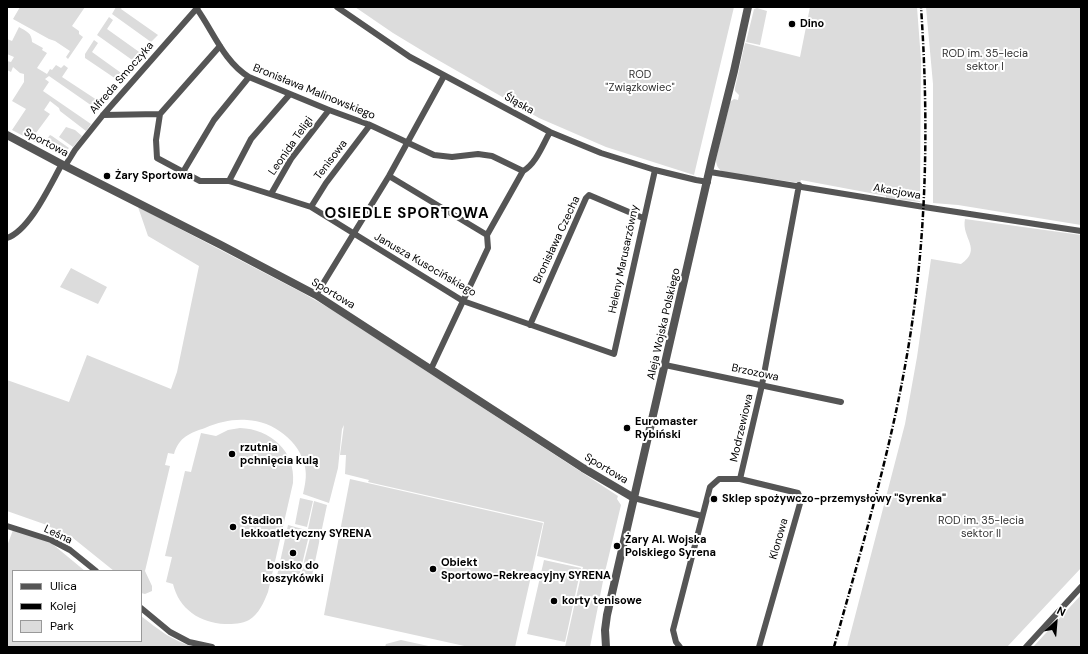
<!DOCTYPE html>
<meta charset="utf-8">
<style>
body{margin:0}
#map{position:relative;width:1088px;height:654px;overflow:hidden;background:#fff;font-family:"DM Sans",sans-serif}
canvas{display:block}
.frame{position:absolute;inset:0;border:8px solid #000;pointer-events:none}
.legend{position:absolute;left:12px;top:570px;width:130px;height:72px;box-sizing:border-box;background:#fff;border:1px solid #999;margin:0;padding:5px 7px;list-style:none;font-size:12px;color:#000}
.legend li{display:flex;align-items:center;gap:8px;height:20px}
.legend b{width:20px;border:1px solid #999}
.north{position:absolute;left:1036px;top:602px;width:40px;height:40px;-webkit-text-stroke:3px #fff;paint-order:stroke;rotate:26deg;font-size:11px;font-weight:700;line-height:16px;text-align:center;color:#000}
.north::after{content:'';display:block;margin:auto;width:14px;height:18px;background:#000;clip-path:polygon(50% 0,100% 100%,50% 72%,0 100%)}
</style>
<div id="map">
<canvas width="1088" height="654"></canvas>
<div class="frame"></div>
<ul class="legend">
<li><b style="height:5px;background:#555"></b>Ulica</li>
<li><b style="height:5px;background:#000"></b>Kolej</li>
<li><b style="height:11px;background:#dcdcdc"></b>Park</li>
</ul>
<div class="north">N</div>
</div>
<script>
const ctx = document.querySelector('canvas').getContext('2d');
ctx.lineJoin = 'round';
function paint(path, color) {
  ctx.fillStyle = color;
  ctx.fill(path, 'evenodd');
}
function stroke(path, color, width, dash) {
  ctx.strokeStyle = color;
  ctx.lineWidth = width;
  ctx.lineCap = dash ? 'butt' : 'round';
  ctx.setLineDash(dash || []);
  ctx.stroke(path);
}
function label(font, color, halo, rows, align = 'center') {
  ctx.font = font + ' "DM Sans",sans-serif';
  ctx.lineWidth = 4;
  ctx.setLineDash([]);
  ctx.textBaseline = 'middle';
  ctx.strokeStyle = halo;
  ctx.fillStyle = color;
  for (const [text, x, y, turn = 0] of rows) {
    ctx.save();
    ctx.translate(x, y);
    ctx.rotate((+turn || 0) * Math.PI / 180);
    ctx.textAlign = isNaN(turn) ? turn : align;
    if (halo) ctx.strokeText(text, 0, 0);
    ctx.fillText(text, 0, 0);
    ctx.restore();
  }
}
const green = new Path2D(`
 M20,7H85L72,26L79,31V34L83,37L68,59L66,57L70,51L55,41L49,39L13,19Z
 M116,7H122L121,9L158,35L151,42L112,14Z
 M355,7H734L694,175L606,147L539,118L431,56L393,33Z
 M810,7H917L921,60L920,202L886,198V196L801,180L800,183L724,172C718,170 716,165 716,159L730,102L734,99L738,100L739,95L735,91V88L745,43L800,57Z
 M926,7H1081V225L958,205L933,203V84Z
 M757,8L767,11L760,45L746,42L754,9Z
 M109,17L113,20L107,29L142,54L135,62L97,35Z
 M19,27C26,31 32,33 32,42L43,48L42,50L47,53L37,68L47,74L50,69L52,70L56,65L61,68L64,65L68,68L62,77L100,102L95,108L49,76L45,79L49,82L43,91L91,124L86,131L60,111L59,108L50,101L44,110L50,114L36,133L46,140L50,135L52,136L69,148L62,155L58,154L12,130L26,109L12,101L24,82V74L20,73L13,67L11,72L7,70V61L11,62L14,57L7,54V39L12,41Z
 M94,40L98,43L92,52L124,75L119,81L85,58V54Z
 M66,127L75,130L82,136L73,147L59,137Z
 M138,207L301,292L336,312L618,496L617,499L621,505L604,576L590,647H565L583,567L537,556L544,522L368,482L369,480L345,474L346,455H340L344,425L342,429L338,468L329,503L303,494C305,485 307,476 305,467C300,441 273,421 247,420C232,419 219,422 205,428C190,433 179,437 174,454L168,453L165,465L170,466L145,571L152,586V591L145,594L141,593V571H128V570V571H114L73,538L44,524L7,511V380L69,402L87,355L171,389L177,372L199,266L148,236Z
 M965,219L1081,235V568L1007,647H847L905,424L917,357L931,259L961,264C983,249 961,238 965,219Z
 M71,268L107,287L98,304L60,287Z
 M240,428C270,429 296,451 293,483L268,592C264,602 259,614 249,620C242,624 233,624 225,624C200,623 179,609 173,584L166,582L172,557L165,556L185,471L191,472L201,433L216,436L228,430Z
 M350,479L543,523L515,647H469L324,615Z
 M300,498L313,501L307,527L295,524Z
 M314,501L327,505L312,576L310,581L307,583L299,582L312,530L308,529Z
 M288,525L310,531L298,581L277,576Z
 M13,530L50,542L85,571H13V641H141V616C159,630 171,640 194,647H7V546Z
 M544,560L581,568L565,642L527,634Z
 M1081,595V647H1033Z
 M401,640L433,647H385L386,644Z`);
const minor = new Path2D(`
 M337,7L410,57L550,132L601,153L655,170L696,180L708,182
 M197,9C213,31 224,62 249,77L329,110L370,125L434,155L452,157L478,154L492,156L523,171
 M220,46L160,114L156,140L157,158L200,181H229L311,207L463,301L614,354L655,170
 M103,115L160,114
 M65,166L75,150L103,115L198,7
 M183,172L214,120L249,77
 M710,172L924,207L1081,231
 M389,176L487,235
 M229,181L251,139L290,94
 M271,194L291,159L329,110
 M311,207L326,183L370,125
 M7,238C30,230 50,185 62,164
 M316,295L389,176L444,76
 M530,325L586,198L589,195L643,218
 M665,365L841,402
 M431,369L488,248L487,235L523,171C536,164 543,144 550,132
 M740,479L798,493L801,500L759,647
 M634,498L702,516
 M7,526L51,540L70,550L96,571
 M141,608L170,632L189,642L212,647
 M680,647L676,642L673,630L710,487L719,479H740L762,385L799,185
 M1026,647L1081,587`);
const tertiary = new Path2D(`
 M7,135L65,166L221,245L316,295L583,468L634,498
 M606,647L605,630L607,615L712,159L734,71L748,7`);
const rail = new Path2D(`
 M834,647C861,550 890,454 907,355C927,240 929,124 921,7`);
const markers = [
 [792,24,4,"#000"],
 [107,176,4,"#000"],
 [627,428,4,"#000"],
 [232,454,4,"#000"],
 [714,499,4,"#000"],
 [233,527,4,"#000"],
 [617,546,4,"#000"],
 [293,553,4,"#000"],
 [433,569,4,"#000"],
 [554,601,4,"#000"]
];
const poiNames = [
 ["Dino",800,24],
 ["Żary Sportowa",115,176],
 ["Euromaster",635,422],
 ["Rybiński",635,435],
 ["rzutnia",240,448],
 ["pchnięcia kulą",240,461],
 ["Sklep spożywczo-przemysłowy \"Syrenka\"",722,499],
 ["Stadion",241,521],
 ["lekkoatletyczny SYRENA",241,534],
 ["Żary Al. Wojska",625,540],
 ["Polskiego Syrena",625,553],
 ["Obiekt",441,563],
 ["Sportowo-Rekreacyjny SYRENA",441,576],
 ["boisko do",293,566,"center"],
 ["koszykówki",293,579,"center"],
 ["korty tenisowe",562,601]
];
const parkNames = [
 ["ROD im. 35-lecia",985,54],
 ["sektor I",985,67],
 ["ROD",640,75],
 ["\"Związkowiec\"",640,88],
 ["ROD im. 35-lecia",981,521],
 ["sektor II",981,534]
];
const streetNames = [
 ["Alfreda Smoczyka",122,78,-49],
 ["Bronisława Malinowskiego",314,92,22],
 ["Śląska",519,104,29],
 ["Sportowa",46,143,28],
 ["Leonida Teligi",291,146,-55],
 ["Tenisowa",331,160,-53],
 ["Akacjowa",897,192,10],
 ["Bronisława Czecha",557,240,-65],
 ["Heleny Marusarzówny",624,259,-78],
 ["Janusza Kusocińskiego",425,265,30],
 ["Sportowa",333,294,31],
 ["Aleja Wojska Polskiego",664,324,-77],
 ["Brzozowa",755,373,12],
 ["Modrzewiowa",742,428,-77],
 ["Sportowa",606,469,31],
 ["Leśna",58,535,25],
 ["Klonowa",779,539,-74]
];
const districtNames = [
 ["OSIEDLE SPORTOWA",407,214]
];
paint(green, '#dcdcdc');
stroke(minor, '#555', 6);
stroke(tertiary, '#555', 8);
stroke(rail, '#000', 2.5, [6, 2, 1, 2]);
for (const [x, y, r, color] of markers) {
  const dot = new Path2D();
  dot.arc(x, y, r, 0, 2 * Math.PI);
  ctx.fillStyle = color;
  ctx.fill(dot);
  stroke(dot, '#fff', 1.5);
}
label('bold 11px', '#000', '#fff', poiNames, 'left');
label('11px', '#333', '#fff', parkNames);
label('11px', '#000', '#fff', streetNames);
ctx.letterSpacing = '1px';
label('bold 15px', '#000', '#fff', districtNames);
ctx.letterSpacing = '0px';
</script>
